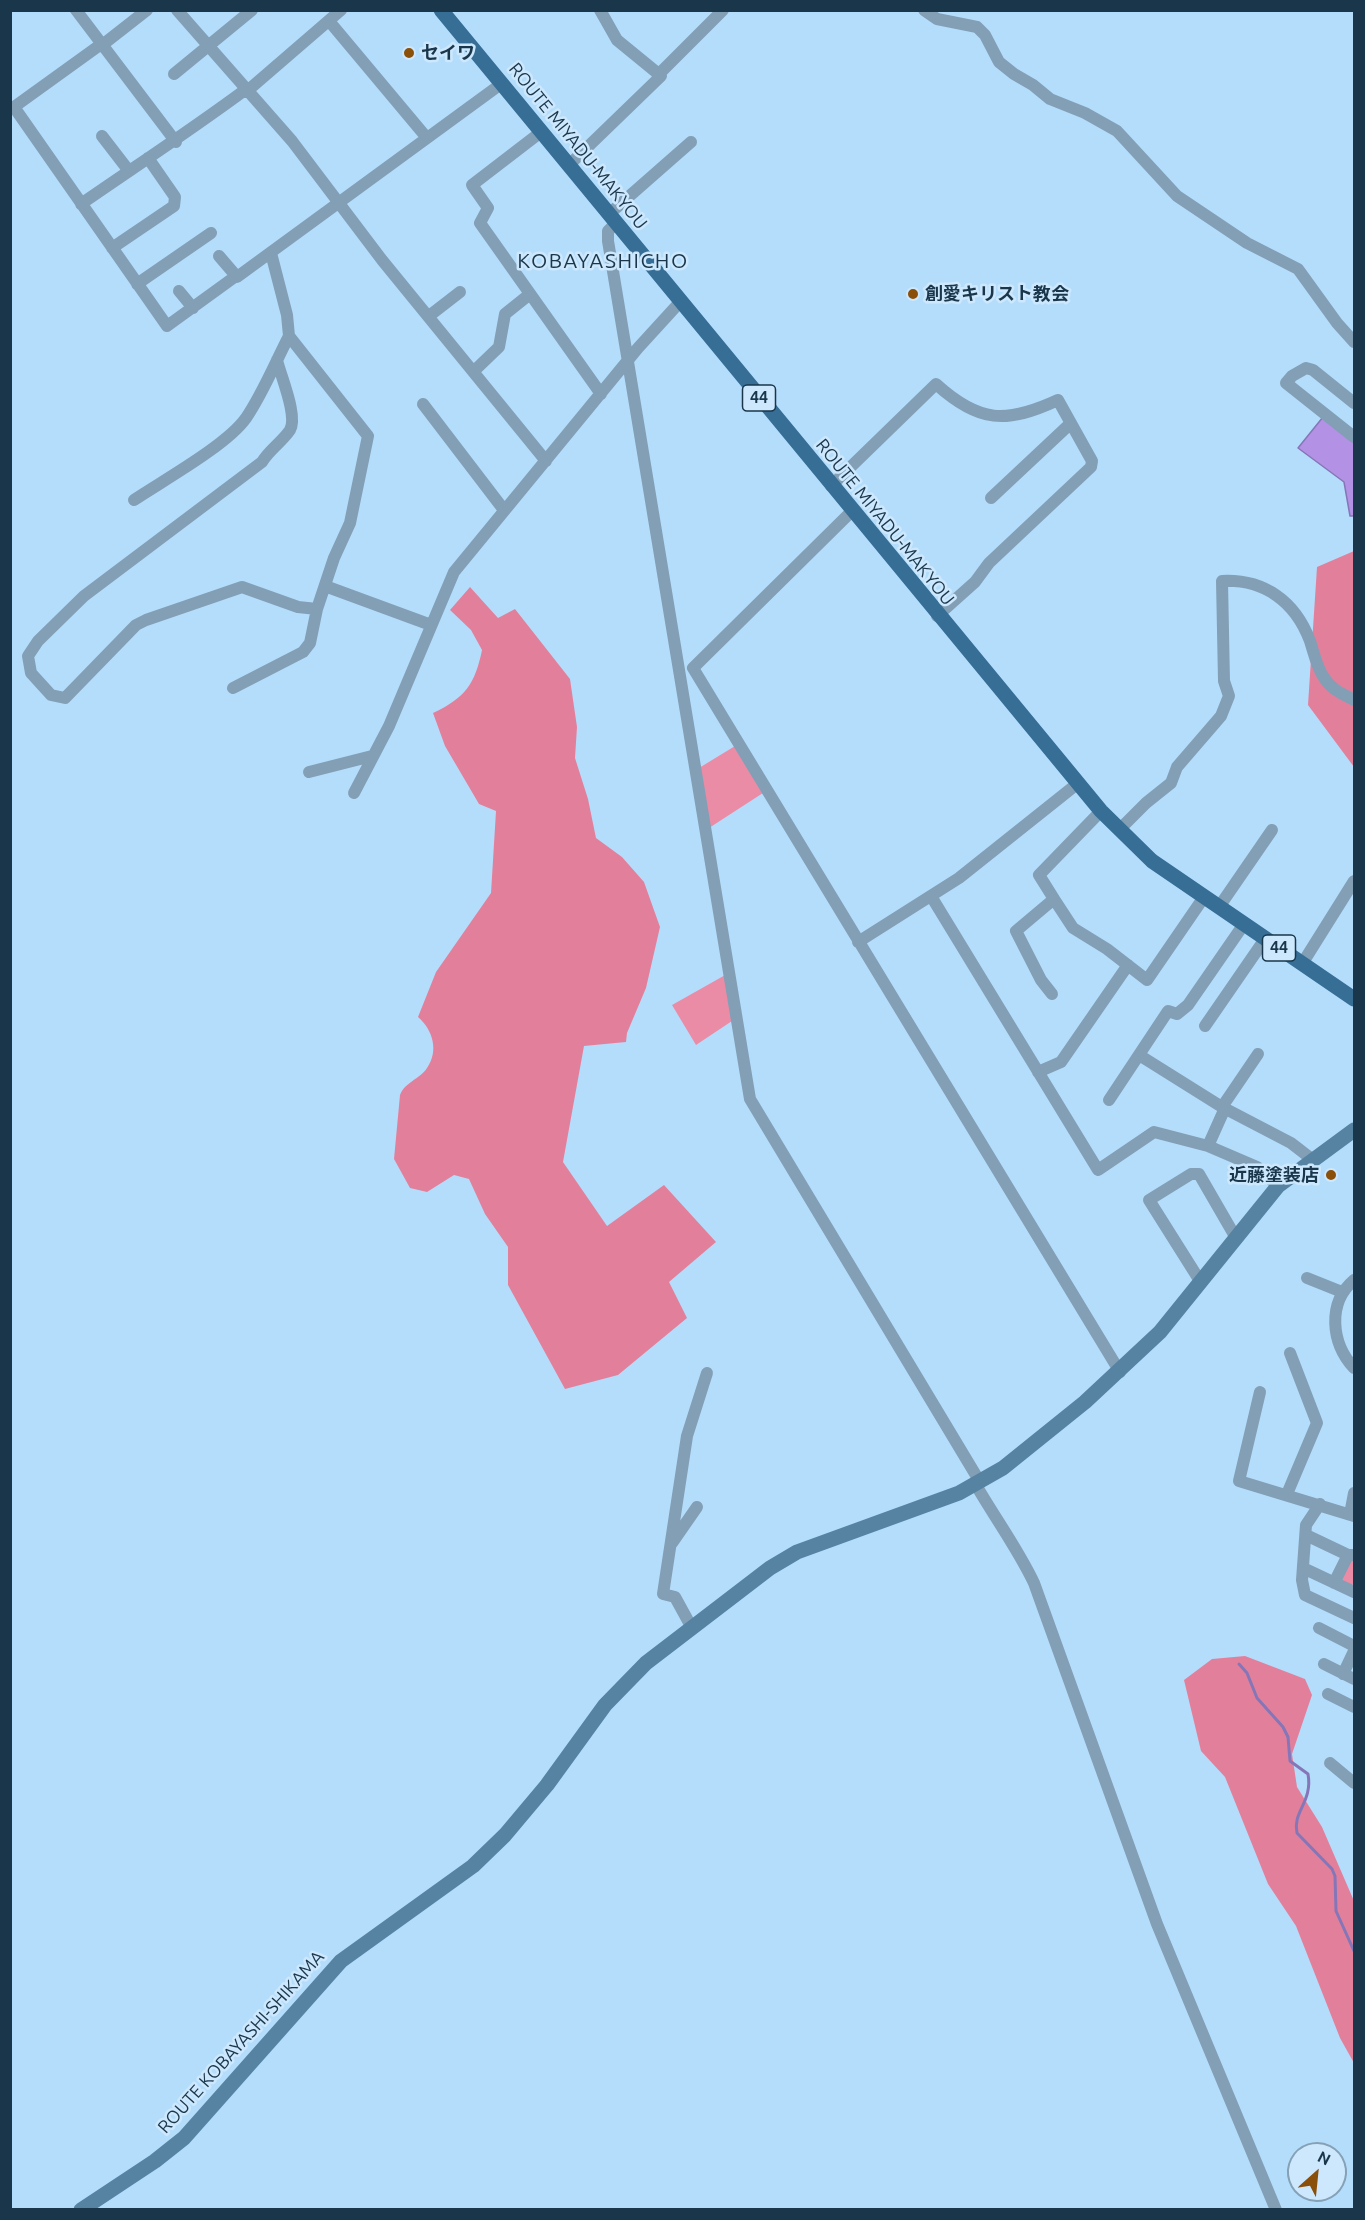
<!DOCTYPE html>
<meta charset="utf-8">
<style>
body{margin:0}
#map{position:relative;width:1365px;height:2220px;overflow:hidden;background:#b4ddfc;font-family:Ubuntu,sans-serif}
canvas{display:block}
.frame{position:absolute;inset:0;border:12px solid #19364b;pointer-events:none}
.north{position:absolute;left:1287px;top:2142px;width:60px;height:60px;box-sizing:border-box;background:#cde8fd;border:2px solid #85a1b6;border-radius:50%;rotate:27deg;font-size:16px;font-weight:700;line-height:24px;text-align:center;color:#19364b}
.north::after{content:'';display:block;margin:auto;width:21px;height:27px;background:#8a4f09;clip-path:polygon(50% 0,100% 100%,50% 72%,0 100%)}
</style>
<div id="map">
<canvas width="1365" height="2220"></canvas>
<div class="frame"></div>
<div class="north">N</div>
</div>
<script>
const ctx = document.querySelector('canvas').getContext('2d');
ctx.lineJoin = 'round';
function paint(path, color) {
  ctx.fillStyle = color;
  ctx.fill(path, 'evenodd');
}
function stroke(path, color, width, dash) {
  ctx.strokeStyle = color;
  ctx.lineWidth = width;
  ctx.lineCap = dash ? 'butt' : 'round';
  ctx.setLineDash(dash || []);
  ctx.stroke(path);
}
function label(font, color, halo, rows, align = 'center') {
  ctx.font = font + ' Ubuntu,"Noto Sans JP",sans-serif';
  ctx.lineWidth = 5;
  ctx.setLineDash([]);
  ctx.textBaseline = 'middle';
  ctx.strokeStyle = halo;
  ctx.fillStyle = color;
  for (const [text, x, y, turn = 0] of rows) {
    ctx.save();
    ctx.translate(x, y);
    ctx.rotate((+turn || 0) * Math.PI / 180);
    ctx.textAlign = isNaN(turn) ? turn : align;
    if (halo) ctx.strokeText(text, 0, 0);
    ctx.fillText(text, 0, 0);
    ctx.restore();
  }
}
const green = new Path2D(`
 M735,746L763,793L709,828L699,768Z
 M727,974L735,1019L696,1045L672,1005Z
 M1349,1557L1354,1559V1582L1351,1588L1337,1580Z`);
const forest = new Path2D(`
 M1354,551V767L1308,705L1317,567Z
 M470,587L498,618L515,609L570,679L577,727L575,758L588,799L596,838L622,857L644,882L660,927L646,988L627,1033L626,1042L584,1046L563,1162L607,1226L664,1185L716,1242L669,1282L687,1318L618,1375L565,1389L508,1285V1247L485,1214L469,1179L454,1175L427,1192L410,1188L394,1159L400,1095C405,1082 420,1079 427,1068C439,1051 433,1030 418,1017L436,972L491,893L496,811L479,804L445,746L433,713C465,698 475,684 482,650L471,630L450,610Z
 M1245,1656L1305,1679L1312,1695L1292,1754L1297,1787L1322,1827L1354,1901V2063L1340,2038L1296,1926L1268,1884L1225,1777L1201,1751L1184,1680L1212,1659Z`);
const water = new Path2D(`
 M1323,417L1354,441V516H1350L1344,482L1298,448Z`);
const stream = new Path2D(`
 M1239,1664L1247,1673L1257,1698L1283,1727L1288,1737L1290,1761L1308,1774C1313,1802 1292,1812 1297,1833L1332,1869L1335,1876L1336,1911L1354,1951`);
const minor = new Path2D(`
 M76,10L176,142
 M177,10L292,141L382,260L546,461
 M924,10L937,19L977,27L985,35L999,62L1014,74L1033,85L1050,99L1085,113L1117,131L1177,196L1247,243L1298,269L1337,323L1354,342
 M329,21L427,138
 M100,45L14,107L167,326L236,276
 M101,46L147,10
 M174,74L252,10
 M659,74L723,10
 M246,92L341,10
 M541,132L472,185L488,208L480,223L601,394
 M102,136L129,171
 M569,165L661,76L617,40L600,10
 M81,204C136,166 191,130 245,90
 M609,214L691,142
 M616,223L608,231V241L750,1099L980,1482
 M112,248L174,206L175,197L148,158
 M219,256L237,277L501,84
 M137,284L211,233
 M179,291L193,308
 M429,316L460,292
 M277,360C281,377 298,416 290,430C282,442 269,450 262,462L84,596L38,641L28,656L31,673L51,695L65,698L136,625L146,620L242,587L298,607L317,609
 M474,371L499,347L505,314L530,294
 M1354,403L1313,370L1306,368L1292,376L1286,383L1354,437
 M423,404L504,510
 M831,486L936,384C979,423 1006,424 1058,400L1092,461L1091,467L989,563L975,582L937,616
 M991,498L1071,423
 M134,500C164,480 227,445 246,418C263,393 275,363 289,336
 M852,511L693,668L1120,1372
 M325,586L431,625
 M233,688L303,652L310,643L317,609L334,558L350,523L368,436L289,336L287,315L271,253
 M309,772L372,756
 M354,793L389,726L454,572L638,348L680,302
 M1119,830L1146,803L1171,783L1177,767L1221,716L1229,696L1224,681L1222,581C1264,579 1295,601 1310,641C1314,653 1317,669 1325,679C1332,690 1343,694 1354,700
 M931,896L1098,1170L1154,1132L1208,1146
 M1054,899L1039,875L1101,811
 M1219,907L1272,830
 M858,942L959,878L1077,784
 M1302,964L1354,881
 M1052,994L1041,980L1016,931L1054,899L1073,928L1107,949L1147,980L1204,897
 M1205,1026L1265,939
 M1139,1055L1222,1107L1291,1143L1313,1160
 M1038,1072L1061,1062L1128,965
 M1109,1100L1168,1011L1177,1014L1188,1005L1244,924
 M1222,1107L1258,1054
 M1225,1108L1208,1146L1257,1167L1278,1186
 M1307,1278L1342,1292
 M1354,1280C1327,1303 1331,1343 1354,1368
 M1200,1281L1149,1200L1191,1174H1199L1236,1238
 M1260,1392L1239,1481L1354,1516
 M976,1485C995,1518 1018,1549 1034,1583L1157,1924L1276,2210
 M1287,1494L1317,1423L1290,1353
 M1320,1504L1306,1525L1302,1580L1305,1595L1354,1618
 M1350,1514L1354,1493
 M1306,1535L1348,1555H1354
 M672,1543L697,1507
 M1303,1568L1354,1592
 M1334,1583L1348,1555
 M692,1628L675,1597L663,1594L687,1436L707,1373
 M1319,1628L1354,1646
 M1324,1664L1354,1679
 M1343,1674L1354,1651
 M1328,1694L1354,1707
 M1330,1763L1354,1783`);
const secondary = new Path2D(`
 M81,2210L155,2161L184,2138L341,1961L473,1866L505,1835L547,1785L605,1705L646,1663L770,1568L797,1552L959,1493L1003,1468L1085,1402L1160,1332L1278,1186L1354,1130`);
const primary = new Path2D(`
 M441,10L1101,811L1152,861L1354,999`);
const markers = [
 [409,53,6,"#8a4f09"],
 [913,294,6,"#8a4f09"],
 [1331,1175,6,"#8a4f09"]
];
const shields = [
 [759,398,33],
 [1279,948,33]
];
const shieldNames = [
 ["44",759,398],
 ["44",1279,948]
];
const poiNames = [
 ["セイワ",421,53],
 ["創愛キリスト教会",925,294],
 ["近藤塗装店",1319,1175,"right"]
];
const streetNames = [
 ["ROUTE MIYADU-MAKYOU",578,146,51],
 ["ROUTE MIYADU-MAKYOU",885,522,51],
 ["ROUTE KOBAYASHI-SHIKAMA",241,2042,-48]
];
const quarterNames = [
 ["KOBAYASHICHO",603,261]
];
paint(green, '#eb8ca7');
paint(forest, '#e2809c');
paint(water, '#b391e5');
stroke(water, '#8576b7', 1.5);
stroke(stream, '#8576b7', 3);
stroke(minor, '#829fb5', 12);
stroke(secondary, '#5783a3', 15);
stroke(primary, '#366e96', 15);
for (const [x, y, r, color] of markers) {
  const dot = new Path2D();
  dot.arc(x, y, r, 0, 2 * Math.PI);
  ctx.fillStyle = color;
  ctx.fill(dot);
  stroke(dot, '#cde8fd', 2);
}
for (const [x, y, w] of shields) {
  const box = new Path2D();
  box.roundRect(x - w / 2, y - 13, w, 26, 4.5);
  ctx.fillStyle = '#cde8fd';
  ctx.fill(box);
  stroke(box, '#19364b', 1.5);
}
label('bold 16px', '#19364b', null, shieldNames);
label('bold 18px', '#19364b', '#cde8fd', poiNames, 'left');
label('18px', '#19364b', '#cde8fd', streetNames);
ctx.letterSpacing = '1.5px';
label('21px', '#19364b', '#cde8fd', quarterNames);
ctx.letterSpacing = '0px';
</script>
